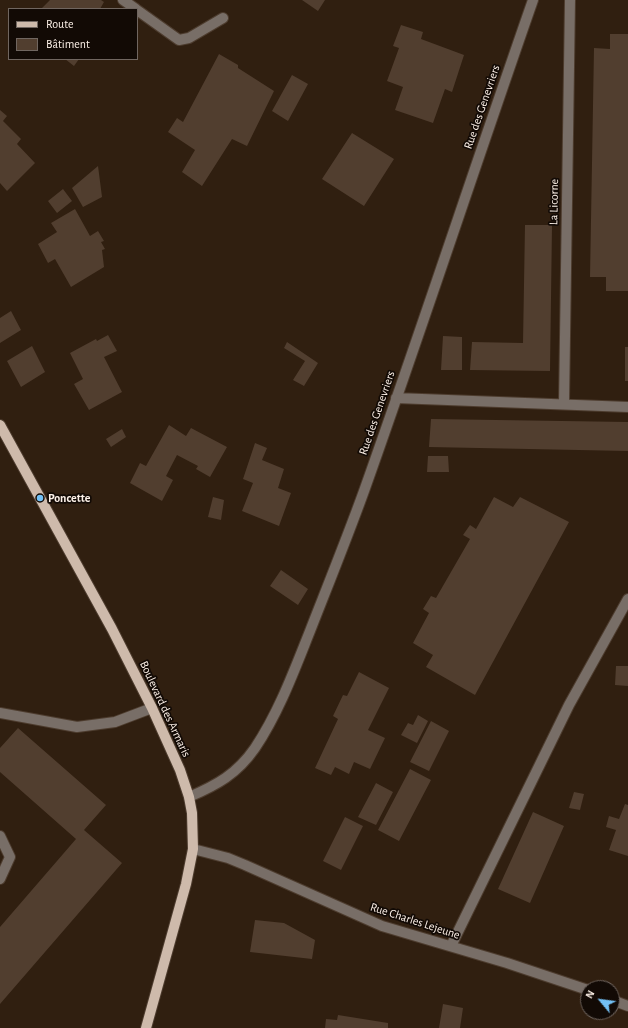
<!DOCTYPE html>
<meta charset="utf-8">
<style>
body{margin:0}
#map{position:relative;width:628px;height:1028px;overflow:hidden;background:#301f10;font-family:"Alegreya Sans",sans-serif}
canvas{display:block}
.legend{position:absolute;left:8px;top:8px;width:130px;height:52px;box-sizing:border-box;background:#120a05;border:1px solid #706660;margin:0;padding:5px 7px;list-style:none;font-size:12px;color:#fdf1e8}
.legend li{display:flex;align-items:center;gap:8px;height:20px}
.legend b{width:20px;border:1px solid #706660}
.north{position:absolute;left:580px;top:980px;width:40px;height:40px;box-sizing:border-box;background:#120a05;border:1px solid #706660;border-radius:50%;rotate:299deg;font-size:11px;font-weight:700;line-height:16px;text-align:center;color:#fdf1e8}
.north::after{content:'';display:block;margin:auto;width:14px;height:18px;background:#73c1f6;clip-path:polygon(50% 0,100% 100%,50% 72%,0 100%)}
</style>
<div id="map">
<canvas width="628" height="1028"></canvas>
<ul class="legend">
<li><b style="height:5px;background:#cebaab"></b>Route</li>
<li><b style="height:11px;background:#513e2f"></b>Bâtiment</li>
</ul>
<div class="north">N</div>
</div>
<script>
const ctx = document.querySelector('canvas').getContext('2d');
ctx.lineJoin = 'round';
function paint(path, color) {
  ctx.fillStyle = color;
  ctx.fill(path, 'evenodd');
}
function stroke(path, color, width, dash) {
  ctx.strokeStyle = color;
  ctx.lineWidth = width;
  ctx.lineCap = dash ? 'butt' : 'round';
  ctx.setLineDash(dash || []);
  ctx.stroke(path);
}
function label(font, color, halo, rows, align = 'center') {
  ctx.font = font + ' "Alegreya Sans",sans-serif';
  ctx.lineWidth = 3.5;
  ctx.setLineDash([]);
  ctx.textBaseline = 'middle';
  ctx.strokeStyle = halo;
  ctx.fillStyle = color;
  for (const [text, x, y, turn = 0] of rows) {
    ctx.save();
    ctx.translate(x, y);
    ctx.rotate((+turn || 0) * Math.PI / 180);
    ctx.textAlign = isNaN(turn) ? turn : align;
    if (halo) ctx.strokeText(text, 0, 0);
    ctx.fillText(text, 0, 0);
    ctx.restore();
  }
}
const building = new Path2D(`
 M50,0H101L104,2L100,9H41Z
 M302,0H325L318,11Z
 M401,25L423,32L421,39L464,55L452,92L445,89L433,123L395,110L403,87L387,81L399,48L393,46Z
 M610,34H628V291H606V277H590L594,48L610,49Z
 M219,54L238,65V68L274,91L247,146L232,139L202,186L182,172L195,150L168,132L177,118L183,122Z
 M65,59H79L74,66Z
 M292,75L308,84L288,121L272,111Z
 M0,110L7,116L3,121L21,139L17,144L35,163L7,191L0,183Z
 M352,133L394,159L364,206L322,179Z
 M98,166L102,197L83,207L72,188Z
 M63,189L72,201L57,213L48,201Z
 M75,209L90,236L98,231L104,241L101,242L105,249L102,250L104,267L71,287L55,259L48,263L38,244L57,232L51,223Z
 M525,225H552L550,371L470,370L472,342L523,343Z
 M11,311L21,330L0,343V318Z
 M108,335L117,351L104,357L122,392L89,410L74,384L83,379L70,353L96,339L97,341Z
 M443,336L462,337V370H441Z
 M287,342L318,363L304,386L293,380L305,361L284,348Z
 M32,346L45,372L21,387L7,361Z
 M625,347H628V381H625Z
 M431,419L628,422V451L429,447Z
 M169,425L186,436L191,428L227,447L210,477L196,469L198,466L177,455L166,476L173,480L162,501L130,483L140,463L146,466Z
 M122,429L126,437L111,447L106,439Z
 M255,443L267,448L262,460L284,469L278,488L291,493L279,526L242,511L253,483L243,479Z
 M428,456H448L449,472H427Z
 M213,497L224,500L221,520L208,517Z
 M494,497L513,507L520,497L569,522L475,695L426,667L433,655L413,643L429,613L423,609L431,596L436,598L470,539L463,535L470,525L476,529Z
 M281,570L308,589L298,605L270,586Z
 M616,666H628V686L615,685Z
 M359,672L389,688L368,730L385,738L370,769L354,762L349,774L335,767L331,775L315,768L338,719L333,716L343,695L347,696Z
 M418,715L428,721L417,743L401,735L408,723L413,725Z
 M431,721L449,731L429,771L410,762Z
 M18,728L106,805L84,830L122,863L0,1004V927L76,839L0,772V748Z
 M410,769L431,780L399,841L378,830Z
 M376,783L393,792L376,825L358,817Z
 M574,792L584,794L580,810L569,808Z
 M625,804L628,805V856L609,850L616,830L606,827L609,816L619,819Z
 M533,812L564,826L530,903L498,889Z
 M345,817L363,826L341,870L323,861Z
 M255,920L284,923L315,940L312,959L250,952Z
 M443,1004L463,1008L460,1028H439Z
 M338,1015L388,1023V1028H325L326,1019L337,1020Z`);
const minor = new Path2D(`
 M123,0L136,9
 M137,10L179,40L189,38L223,18
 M396,398L628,407
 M564,404L570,0
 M0,713L77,727L115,722L152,708
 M189,797C217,785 237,774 255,748C279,712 294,671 310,631C328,585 347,538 364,491C422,328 476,163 533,0
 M0,836L10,857L0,879
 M193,849L228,858L245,865L382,926L507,963L588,990
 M451,946L569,705L628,599
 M612,1000L628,1006`);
const major = new Path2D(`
 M0,425L112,629L152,708L180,770L189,797L192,813L193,849L186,884L146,1028`);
const markers = [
 [40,498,4,"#73c1f6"]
];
const streetNames = [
 ["Rue des Genevriers",482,107,-71],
 ["La Licorne",554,202,-89],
 ["Rue des Genevriers",377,413,-71],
 ["Boulevard des Armaris",165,709,65],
 ["Rue Charles Lejeune",415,921,18]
];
const poiNames = [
 ["Poncette",48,498]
];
paint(building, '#513e2f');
stroke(minor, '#4d3c2e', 12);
stroke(major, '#4d3c2e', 12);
stroke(minor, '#786e67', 10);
stroke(major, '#cebaab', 10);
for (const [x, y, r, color] of markers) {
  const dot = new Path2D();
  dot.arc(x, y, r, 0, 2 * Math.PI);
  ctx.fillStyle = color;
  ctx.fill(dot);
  stroke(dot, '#120a05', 1.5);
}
label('12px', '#fdf1e8', '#120a05', streetNames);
label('bold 12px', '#fdf1e8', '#120a05', poiNames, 'left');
</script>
